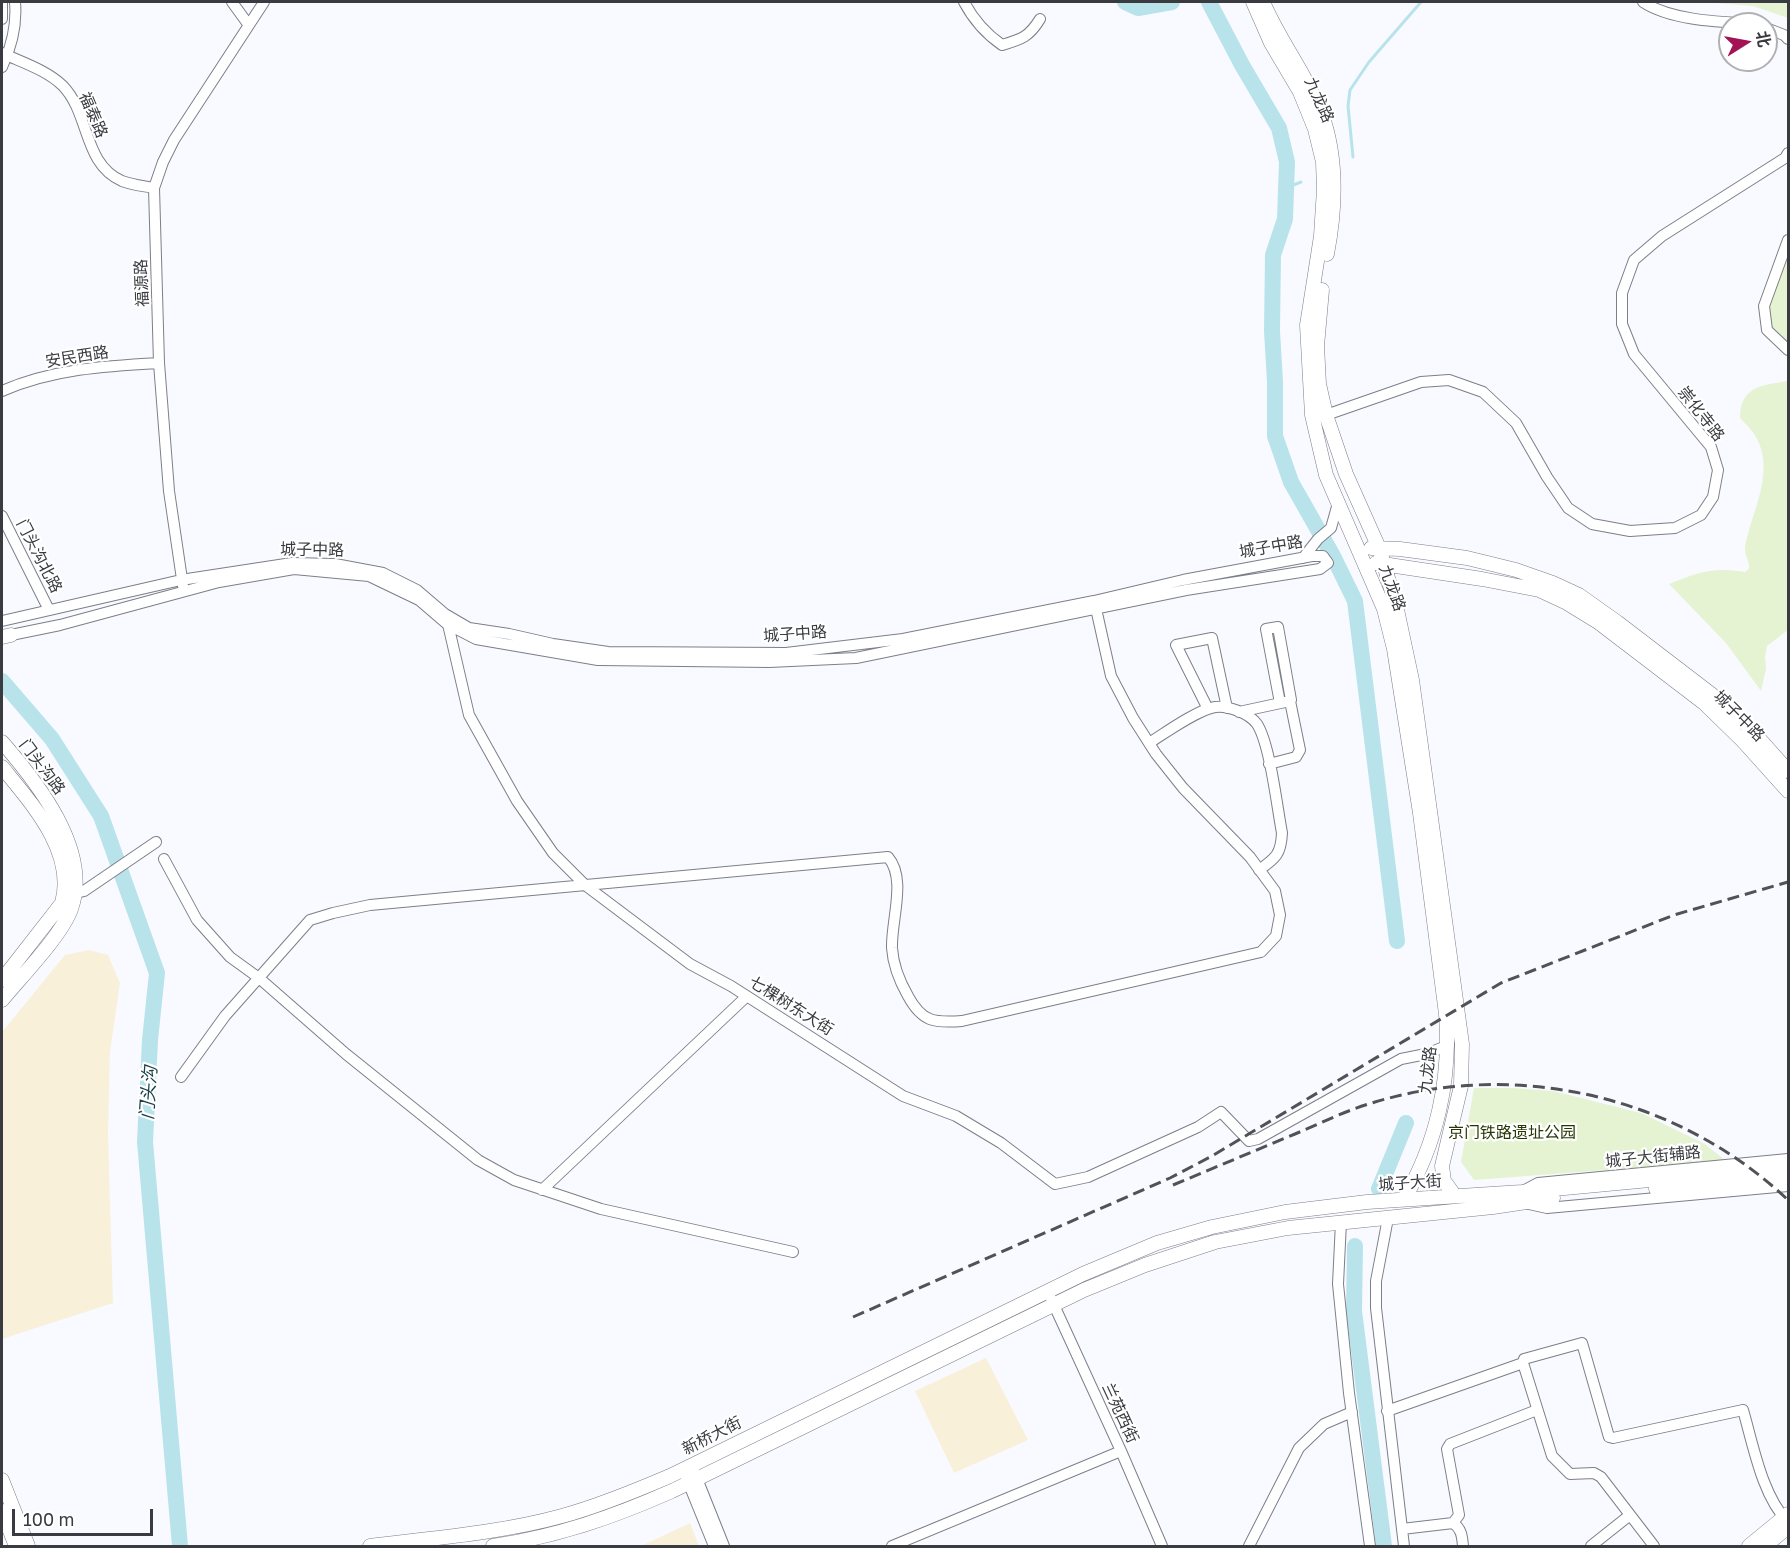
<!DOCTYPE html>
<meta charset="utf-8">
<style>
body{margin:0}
#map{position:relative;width:1790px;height:1548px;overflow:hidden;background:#f9faff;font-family:"Golos Text","Noto Sans SC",sans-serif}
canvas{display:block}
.frame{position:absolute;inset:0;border:3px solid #3a3b40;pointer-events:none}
.north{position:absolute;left:1718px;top:12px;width:60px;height:60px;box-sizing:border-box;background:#fff;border:2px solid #b0b1b3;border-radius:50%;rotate:79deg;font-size:16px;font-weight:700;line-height:24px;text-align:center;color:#3a3b40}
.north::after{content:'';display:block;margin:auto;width:21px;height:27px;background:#a31255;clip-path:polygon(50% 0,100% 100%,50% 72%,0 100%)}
.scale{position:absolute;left:12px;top:1509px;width:141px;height:27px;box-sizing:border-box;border:3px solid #3a3b40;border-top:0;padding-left:8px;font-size:18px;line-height:21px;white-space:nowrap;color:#3a3b40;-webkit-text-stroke:4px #fff;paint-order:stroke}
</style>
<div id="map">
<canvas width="1790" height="1548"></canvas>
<div class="frame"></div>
<div class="north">北</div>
<div class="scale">100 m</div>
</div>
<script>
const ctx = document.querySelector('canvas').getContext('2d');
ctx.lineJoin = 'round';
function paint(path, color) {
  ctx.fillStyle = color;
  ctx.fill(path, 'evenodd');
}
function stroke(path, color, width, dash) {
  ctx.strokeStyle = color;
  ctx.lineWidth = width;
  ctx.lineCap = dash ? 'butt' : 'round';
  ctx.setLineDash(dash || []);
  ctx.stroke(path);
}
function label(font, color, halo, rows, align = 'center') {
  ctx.font = font + ' "Golos Text","Noto Sans SC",sans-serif';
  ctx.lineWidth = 4.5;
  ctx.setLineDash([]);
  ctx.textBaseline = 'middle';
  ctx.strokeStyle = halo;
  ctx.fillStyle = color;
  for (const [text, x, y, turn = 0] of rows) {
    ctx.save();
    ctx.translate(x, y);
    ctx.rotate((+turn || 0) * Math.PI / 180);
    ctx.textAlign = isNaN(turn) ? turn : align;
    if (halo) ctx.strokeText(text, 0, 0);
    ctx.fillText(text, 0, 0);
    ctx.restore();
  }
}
const commercial = new Path2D(`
 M89,950L108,955L120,983L110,1052L108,1134L113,1303L2,1339V1032L65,955Z
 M986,1358L1028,1440L954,1473L915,1391Z
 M690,1523L699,1546H641Z`);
const green = new Path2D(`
 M1704,2H1788V18L1753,6Z
 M1788,242V356L1778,347L1769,335L1766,290Z
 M1788,381V630L1767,646L1765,657L1766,669L1761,691L1726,643L1669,584C1700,572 1711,567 1745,572L1749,569C1750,561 1744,555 1745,547C1751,513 1775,474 1757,439C1753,431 1746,424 1740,418C1740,386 1763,385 1788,381Z
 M1474,1088H1513L1553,1091L1641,1113L1705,1144L1726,1161L1474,1180L1461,1162Z`);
const stream = new Path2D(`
 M1353,157L1348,106L1350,90L1369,62L1421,2
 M1286,188L1301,182`);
const river = new Path2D(`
 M1125,2L1138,8L1172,2
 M1209,2L1242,65L1279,128L1287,162L1285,219L1273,255L1272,331L1275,382V436L1291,482L1333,556L1355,601L1397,941
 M2,681L52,739L101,816L157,973L150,1040L145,1142L180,1546
 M1379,1189L1406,1123
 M1355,1246L1354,1311L1384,1546`);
const minor = new Path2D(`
 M2,2V19
 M232,2L248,24
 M964,2C973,19 986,34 1002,45C1022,39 1029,37 1040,19
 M1643,2C1672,21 1722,22 1756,24
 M1766,28L1784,35L1788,39
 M2,53C21,62 47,70 63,86C90,114 83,164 122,181C132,185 144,186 154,188
 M2,67C12,46 17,25 15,2
 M1788,240L1764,306L1767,330L1788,350
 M2,391C52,369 105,366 159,363
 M1326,415L1421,382L1449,380L1483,392L1516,423L1547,477L1568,508L1592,524L1630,531L1675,528L1701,515L1713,497L1718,470L1711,447L1634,354L1622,324V293L1634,260L1662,236L1785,158L1788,153
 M2,516L49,610
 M1303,558L1318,539L1331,528L1338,503
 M183,586L169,491L159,363L154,188L163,162L174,140L264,2
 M447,620L469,715L517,801L553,853L585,885L690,964L731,986L903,1096L956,1116L1001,1143L1055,1184L1088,1177L1198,1127L1221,1112L1249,1141L1258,1139L1401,1059L1426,1054L1449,1045
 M2,621L181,580L292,563L335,564L383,573L417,590L445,614L469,628L509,634L553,644L608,652L786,653L903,639L1094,601L1183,580L1312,556H1323L1328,563L1320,569L1186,590L856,658L769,662L598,660L476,639L447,624L419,600L369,576L294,569L219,582L60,625L11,635
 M1208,709L1176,645L1212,638L1227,708
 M1239,712L1290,701L1291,700L1278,627L1266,629L1280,703
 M1149,743C1165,733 1197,710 1215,707C1227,705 1249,713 1257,724C1270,744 1277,807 1282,833C1281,854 1276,858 1259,870
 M1269,764L1296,757L1300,750L1290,701
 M164,859L197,920L230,957L259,978L346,1054L478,1160L514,1180L601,1209L793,1252
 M68,895L84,891L156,842
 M181,1077L225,1016L310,920L333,913L370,905L888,857C907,879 891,920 892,948C893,964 900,982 908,996C922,1022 934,1023 962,1021L1261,952L1276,936L1280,915L1275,891L1250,857L1183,788L1156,754L1133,718L1111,676L1095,604
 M542,1190L747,996
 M1525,1190L1538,1183L1788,1159
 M1529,1204L1547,1208L1788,1186
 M1388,1218L1376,1281V1308L1404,1546
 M1341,1222L1338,1284L1349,1393L1370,1546
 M1048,1292L1121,1451L1162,1546
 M1523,1363L1552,1456L1570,1474L1594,1473L1601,1477L1654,1546
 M1387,1411L1523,1363L1524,1359L1582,1343L1609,1437L1613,1438L1743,1410C1753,1444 1762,1496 1788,1522
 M694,1471L724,1546
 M686,1477L714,1546
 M1453,1523L1459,1515L1447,1449L1450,1444L1537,1410
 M1402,1529L1453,1523C1462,1529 1462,1537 1463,1546
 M892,1546L1121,1451
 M1249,1546L1299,1448L1324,1424L1352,1412
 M1591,1546L1630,1515`);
const major = new Path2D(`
 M1253,2L1271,43L1300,92L1315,129L1323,162L1324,189L1321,236L1307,325L1312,415L1326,475L1384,609L1394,649L1420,813L1446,1014C1451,1079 1437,1143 1404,1199
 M1263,2C1279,40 1306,74 1321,112C1338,158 1336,207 1327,254
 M1322,290L1317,346L1319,384L1326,415L1346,474L1379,548L1396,605L1412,680L1462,1044L1461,1086L1442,1166L1444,1181L1455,1196
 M1371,548L1400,549L1467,558L1516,570L1553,583L1579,595L1617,622L1711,694L1746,724L1788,771
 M1376,563L1482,579L1539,590L1567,603L1598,622L1704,703L1743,741L1788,791
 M2,637L11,635
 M2,742C37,782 92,851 71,909C62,935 20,978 2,1000
 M2,767C32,804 76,852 62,903L2,980
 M1656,1189L1788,1177
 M2,1480L28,1546
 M2,1511L16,1546
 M370,1546C434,1538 500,1533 562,1516C599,1506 635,1491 670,1476L1083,1274L1157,1243L1212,1227L1285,1212L1367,1202L1522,1192L1788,1167
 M493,1546C558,1536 611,1518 672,1491L1084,1290L1145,1265L1215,1242L1288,1228L1493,1207L1553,1198
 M1749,1546L1788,1514
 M1765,1546L1788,1527`);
const rail = new Path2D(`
 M1173,1185C1214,1168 1254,1151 1295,1134C1321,1123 1347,1110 1375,1102C1519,1059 1679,1097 1788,1200
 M853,1317L1170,1178L1212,1156L1501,983L1674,915L1788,882`);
const streetNames = [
 ["九龙路",1319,100,66],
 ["福泰路",93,115,67],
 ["福源路",142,283,-92],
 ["安民西路",77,357,-9],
 ["崇化寺路",1701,414,52],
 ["城子中路",1271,547,-10],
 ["城子中路",312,550,1],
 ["门头沟北路",39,556,63],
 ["九龙路",1392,588,70],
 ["城子中路",795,634,-4],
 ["城子中路",1739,716,45],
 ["门头沟路",42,767,53],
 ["七棵树东大街",791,1006,32],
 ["九龙路",1428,1070,-83],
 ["城子大街辅路",1653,1157,-6],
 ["城子大街",1410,1183,-4],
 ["兰苑西街",1120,1413,65],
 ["新桥大街",712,1436,-27]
];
const parkNames = [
 ["京门铁路遗址公园",1512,1133]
];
const waterNames = [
 ["门头沟",149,1093,-86]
];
paint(commercial, '#f9f0da');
paint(green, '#e5f3d2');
stroke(stream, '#b8e3eb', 3);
stroke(river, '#b8e3eb', 16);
stroke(minor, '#7c7f89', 12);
stroke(major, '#7c7f89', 15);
stroke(minor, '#fff', 10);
stroke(major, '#fff', 14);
stroke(rail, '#515257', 3, [12, 6]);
label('16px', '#3a3b40', '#fff', streetNames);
label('16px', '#273703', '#fff', parkNames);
label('italic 18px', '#173f46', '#fff', waterNames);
</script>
